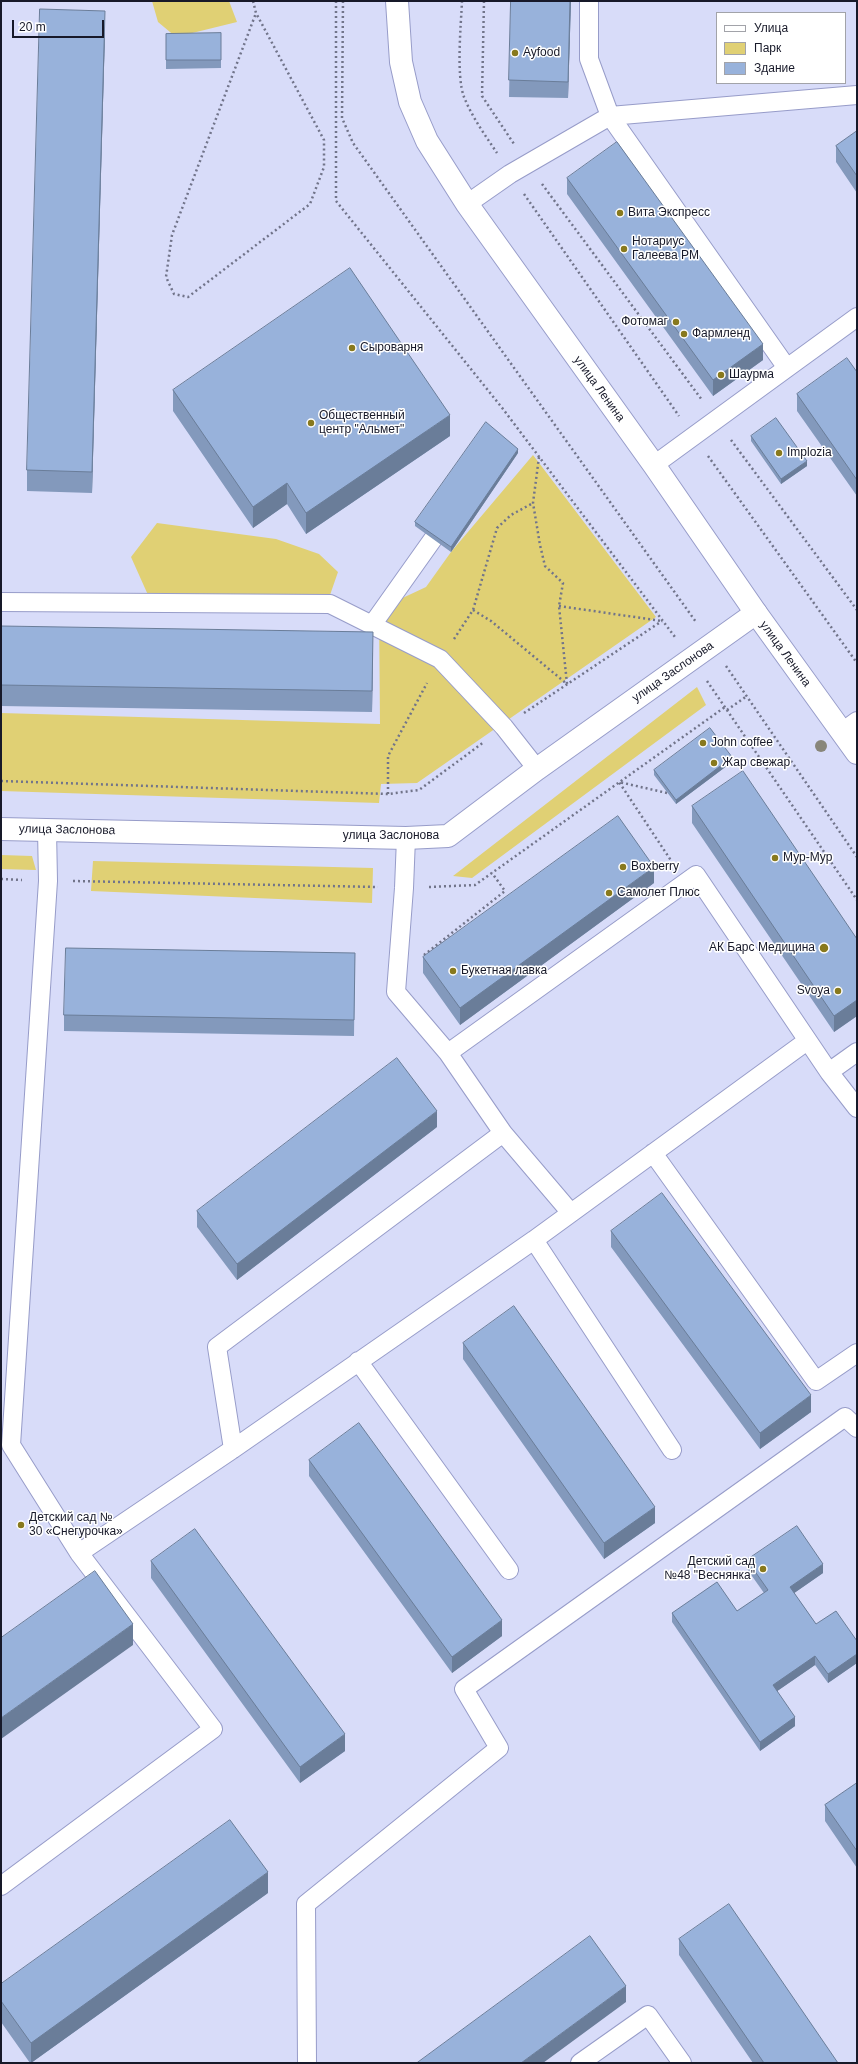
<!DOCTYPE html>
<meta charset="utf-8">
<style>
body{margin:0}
#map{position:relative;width:858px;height:2064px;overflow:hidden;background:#d8dcf9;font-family:Helvetica,sans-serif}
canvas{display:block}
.frame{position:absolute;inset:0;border:2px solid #171929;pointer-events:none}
.legend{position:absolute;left:716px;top:12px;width:130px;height:72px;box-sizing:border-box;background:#fff;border:1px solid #a2a3a9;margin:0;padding:5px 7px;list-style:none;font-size:12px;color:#171929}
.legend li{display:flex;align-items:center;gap:8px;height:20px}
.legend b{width:20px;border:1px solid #a2a3a9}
.scale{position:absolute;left:12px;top:20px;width:92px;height:18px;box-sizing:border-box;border:2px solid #171929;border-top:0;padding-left:5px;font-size:12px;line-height:14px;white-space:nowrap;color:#171929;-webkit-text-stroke:3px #fff;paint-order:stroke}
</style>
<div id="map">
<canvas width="858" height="2064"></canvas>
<div class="frame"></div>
<ul class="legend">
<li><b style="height:5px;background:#fff"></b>Улица</li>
<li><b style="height:11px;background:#e0d074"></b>Парк</li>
<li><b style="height:11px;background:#98b2db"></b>Здание</li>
</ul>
<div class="scale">20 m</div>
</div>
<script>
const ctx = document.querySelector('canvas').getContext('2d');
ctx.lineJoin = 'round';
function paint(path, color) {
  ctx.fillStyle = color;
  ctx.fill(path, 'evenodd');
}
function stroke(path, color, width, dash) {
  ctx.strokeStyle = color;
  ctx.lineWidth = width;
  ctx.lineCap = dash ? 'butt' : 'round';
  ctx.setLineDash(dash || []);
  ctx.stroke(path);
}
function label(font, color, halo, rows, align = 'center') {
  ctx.font = font + ' Helvetica,sans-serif';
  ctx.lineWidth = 3;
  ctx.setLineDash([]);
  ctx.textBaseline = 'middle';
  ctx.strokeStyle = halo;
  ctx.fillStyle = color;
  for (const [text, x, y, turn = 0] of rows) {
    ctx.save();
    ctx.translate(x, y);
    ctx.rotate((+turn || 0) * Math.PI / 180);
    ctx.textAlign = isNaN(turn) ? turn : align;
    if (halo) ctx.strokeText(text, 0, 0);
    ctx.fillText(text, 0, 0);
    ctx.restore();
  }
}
const green = new Path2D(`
 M152,1H229L237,22L176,37L158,22Z
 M533,455L656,617L417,783L381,784L379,803L1,791V713L380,724L379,609L426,587L451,552Z
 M157,523L276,539L319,554L338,572L330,595H148L131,557Z
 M697,687L706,705L472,878L453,876Z
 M1,855L32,856L36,870L1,869Z
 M93,861L373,868L372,903L91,891Z`);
const path = new Path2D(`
 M253,1L256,13L324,140V167L310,204L188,297L174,294L166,277L172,235L256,13
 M336,1V201L503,409L675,637
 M343,1L342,118L353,143L696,622
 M462,1C461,25 456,76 464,97C472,117 485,135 497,153
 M484,1L482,96L514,144
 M542,184L702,400
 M524,194L679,416
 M731,440L857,610
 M708,456L857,663
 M539,457L533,503L540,545L545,566L563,583L559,606L567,684
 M559,606L662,621
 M473,610L491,621L567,684
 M454,639L473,610L497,528L511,515L533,503
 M726,666L857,857
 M707,681L857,900
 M727,710L747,696
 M524,713L662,621
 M1,781L388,794L419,790L484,742
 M667,793L619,782L672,862
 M388,794V756L427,683
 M1,879L22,880
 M73,881L378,887
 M429,887L475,885L725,707
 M424,955L505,891L492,873`);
const lane = new Path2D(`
 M589,1V59L610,116L787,368L857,317
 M467,204L510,174L610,116L857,95
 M654,465L787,368
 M1,602L330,604L440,659L504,727L537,769
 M372,625L433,539
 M842,732L857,721
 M47,830L48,881L11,1445L79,1553
 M406,838L404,888L396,992L448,1053L696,875L829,1072L857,1108
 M448,1053L503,1133L571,1213
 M829,1072L857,1052
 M653,1153L816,1381L857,1353
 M534,1240L672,1450
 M358,1361L509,1570
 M233,1449L217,1347L503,1133
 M1,1886L213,1729L79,1553L233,1449L534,1240L807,1041
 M307,2063L306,1904L499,1748L464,1689L845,1417L857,1428
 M580,2063L648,2015L682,2063`);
const street = new Path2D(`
 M1,829L406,838L448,836L537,769L756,613`);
const secondary = new Path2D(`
 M397,1L401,62L410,102L427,141L467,204L654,465L756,613L857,753`);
const trees = [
 [821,746]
];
const wall = new Path2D(`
 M511,1H571L568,98L509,97Z
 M105,32L92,493L27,491V470Z
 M221,33V68L166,69V34Z
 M857,131V193L836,162V146Z
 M567,178L763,360L713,396L567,194Z
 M857,372V496L797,411V394Z
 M173,390L450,436L306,534L287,504L253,528L173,411Z
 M751,436L807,466L781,484L751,441Z
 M518,453L451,552L415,526V522Z
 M1,626L373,653L372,712L1,706Z
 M732,762L676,804L654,775V770Z
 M692,806L857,939V1016L834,1032L692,823Z
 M654,883L460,1025L423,973V957Z
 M355,953L354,1036L64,1031V1015Z
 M437,1127L237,1280L197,1227V1211Z
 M611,1231L811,1412L760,1449L611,1247Z
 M463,1343L655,1523L604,1559L463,1359Z
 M309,1460L502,1636L452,1673L309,1476Z
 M747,1560L823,1573L794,1593L816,1624L857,1641V1663L828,1683L815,1665L777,1691L795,1726L760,1751L672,1622V1613L737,1611L764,1593L747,1569Z
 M151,1561L345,1751L300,1783L151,1578Z
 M857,1783V1868L825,1821V1805Z
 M268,1893L31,2063H30L1,2022V1984Z
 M679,1939L838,2063H753L679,1955Z`);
const shadedWall = new Path2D(`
 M570,1H571L568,98V82Z
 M105,11V32L92,493V472Z
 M763,344V360L713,396V380Z
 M450,415V436L306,534V513Z
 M518,449V453L451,552V547Z
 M807,461V466L781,484V479Z
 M287,483V504L253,528V507Z
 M373,632V653L372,712V691Z
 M732,757V762L676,804V800Z
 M654,867V883L460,1025V1008Z
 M857,1000V1016L834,1032V1016Z
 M437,1111V1127L237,1280V1264Z
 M811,1395V1412L760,1449V1433Z
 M655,1507V1523L604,1559V1543Z
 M823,1564V1573L790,1596V1587Z
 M502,1620V1636L452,1673V1657Z
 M133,1624V1645L1,1739V1718Z
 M857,1654V1663L828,1683V1674Z
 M815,1656V1665L773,1694V1685Z
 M795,1717V1726L760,1751V1742Z
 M345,1734V1751L300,1783V1767Z
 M268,1872V1893L31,2063V2043Z
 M626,1986V2002L543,2063H521Z`);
const building = new Path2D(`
 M511,1H570L568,82L509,80Z
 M40,9L105,11L92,472L27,470Z
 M221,33V60H166V34Z
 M857,131V176L836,146Z
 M617,142L763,344L713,380L567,178Z
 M350,268L450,415L306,513L287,483L253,507L173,390Z
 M847,358L857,372V480L797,394Z
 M776,418L807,461L781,479L751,436Z
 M486,422L518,449L451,547L415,522Z
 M1,626L373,632L372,691L1,685Z
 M710,728L732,757L676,800L654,770Z
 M743,771L857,939V1000L834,1016L692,806Z
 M618,816L654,867L460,1008L423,957Z
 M66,948L355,953L354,1020L64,1015Z
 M397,1058L437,1111L237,1264L197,1211Z
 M662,1193L811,1395L760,1433L611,1231Z
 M514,1306L655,1507L604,1543L463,1343Z
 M359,1423L502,1620L452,1657L309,1460Z
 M797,1526L823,1564L790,1587L816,1624L836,1611L857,1641V1654L828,1674L815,1656L773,1685L795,1717L760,1742L672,1613L717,1582L737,1611L768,1590L747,1560Z
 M195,1529L345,1734L300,1767L151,1561Z
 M95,1571L133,1624L1,1718V1638Z
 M857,1783V1851L825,1805Z
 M230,1820L268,1872L31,2043L1,2001V1984Z
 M729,1904L838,2063H764L679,1939Z
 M590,1936L626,1986L521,2063H417Z`);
const markers = [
 [515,53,4,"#88791d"],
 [620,213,4,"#88791d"],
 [624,249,4,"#88791d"],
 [676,322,4,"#88791d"],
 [684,334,4,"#88791d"],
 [352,348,4,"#88791d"],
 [721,375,4,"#88791d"],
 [311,423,4,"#88791d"],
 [779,453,4,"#88791d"],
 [703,743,4,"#88791d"],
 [714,763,4,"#88791d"],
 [775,858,4,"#88791d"],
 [623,867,4,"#88791d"],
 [609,893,4,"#88791d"],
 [824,948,5,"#88791d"],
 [453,971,4,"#88791d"],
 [838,991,4,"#88791d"],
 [21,1525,4,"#88791d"],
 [763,1569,4,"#88791d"]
];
const poiNames = [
 ["Ayfood",523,53],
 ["Вита Экспресс",628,213],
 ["Нотариус",632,242],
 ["Галеева РМ",632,256],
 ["Фотомаг",668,322,"right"],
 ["Фармленд",692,334],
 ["Сыроварня",360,348],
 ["Шаурма",729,375],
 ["Общественный",319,416],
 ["центр \"Альмет\"",319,430],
 ["Implozia",787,453],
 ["John coffee",711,743],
 ["Жар свежар",722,763],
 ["Мур-Мур",783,858],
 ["Boxberry",631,867],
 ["Самолет Плюс",617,893],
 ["АК Барс Медицина",815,948,"right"],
 ["Букетная лавка",461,971],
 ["Svoya",830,991,"right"],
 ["Детский сад №",29,1518],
 ["30 «Снегурочка»",29,1532],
 ["Детский сад",755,1562,"right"],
 ["№48 \"Веснянка\"",755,1576,"right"]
];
const streetNames = [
 ["улица Ленина",599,389,54],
 ["улица Ленина",785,654,54],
 ["улица Заслонова",673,672,-35],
 ["улица Заслонова",67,830,1],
 ["улица Заслонова",391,836]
];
paint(green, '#e0d074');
stroke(lane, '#979cc9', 20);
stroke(street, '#979cc9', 24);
stroke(secondary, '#979cc9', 24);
stroke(path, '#71748a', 2.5, [2, 3]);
stroke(lane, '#fff', 18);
stroke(street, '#fff', 22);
stroke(secondary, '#fff', 22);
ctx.fillStyle = '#88867a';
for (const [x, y] of trees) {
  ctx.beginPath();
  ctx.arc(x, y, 6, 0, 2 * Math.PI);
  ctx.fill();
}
paint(wall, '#8399bc');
paint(shadedWall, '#6a7d99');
paint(building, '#98b2db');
stroke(building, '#6a7d99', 1);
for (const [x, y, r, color] of markers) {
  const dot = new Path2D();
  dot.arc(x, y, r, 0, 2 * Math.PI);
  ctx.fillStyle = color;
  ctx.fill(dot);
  stroke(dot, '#fff', 1.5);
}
label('12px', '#171929', '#fff', poiNames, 'left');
label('12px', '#171929', '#fff', streetNames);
</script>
